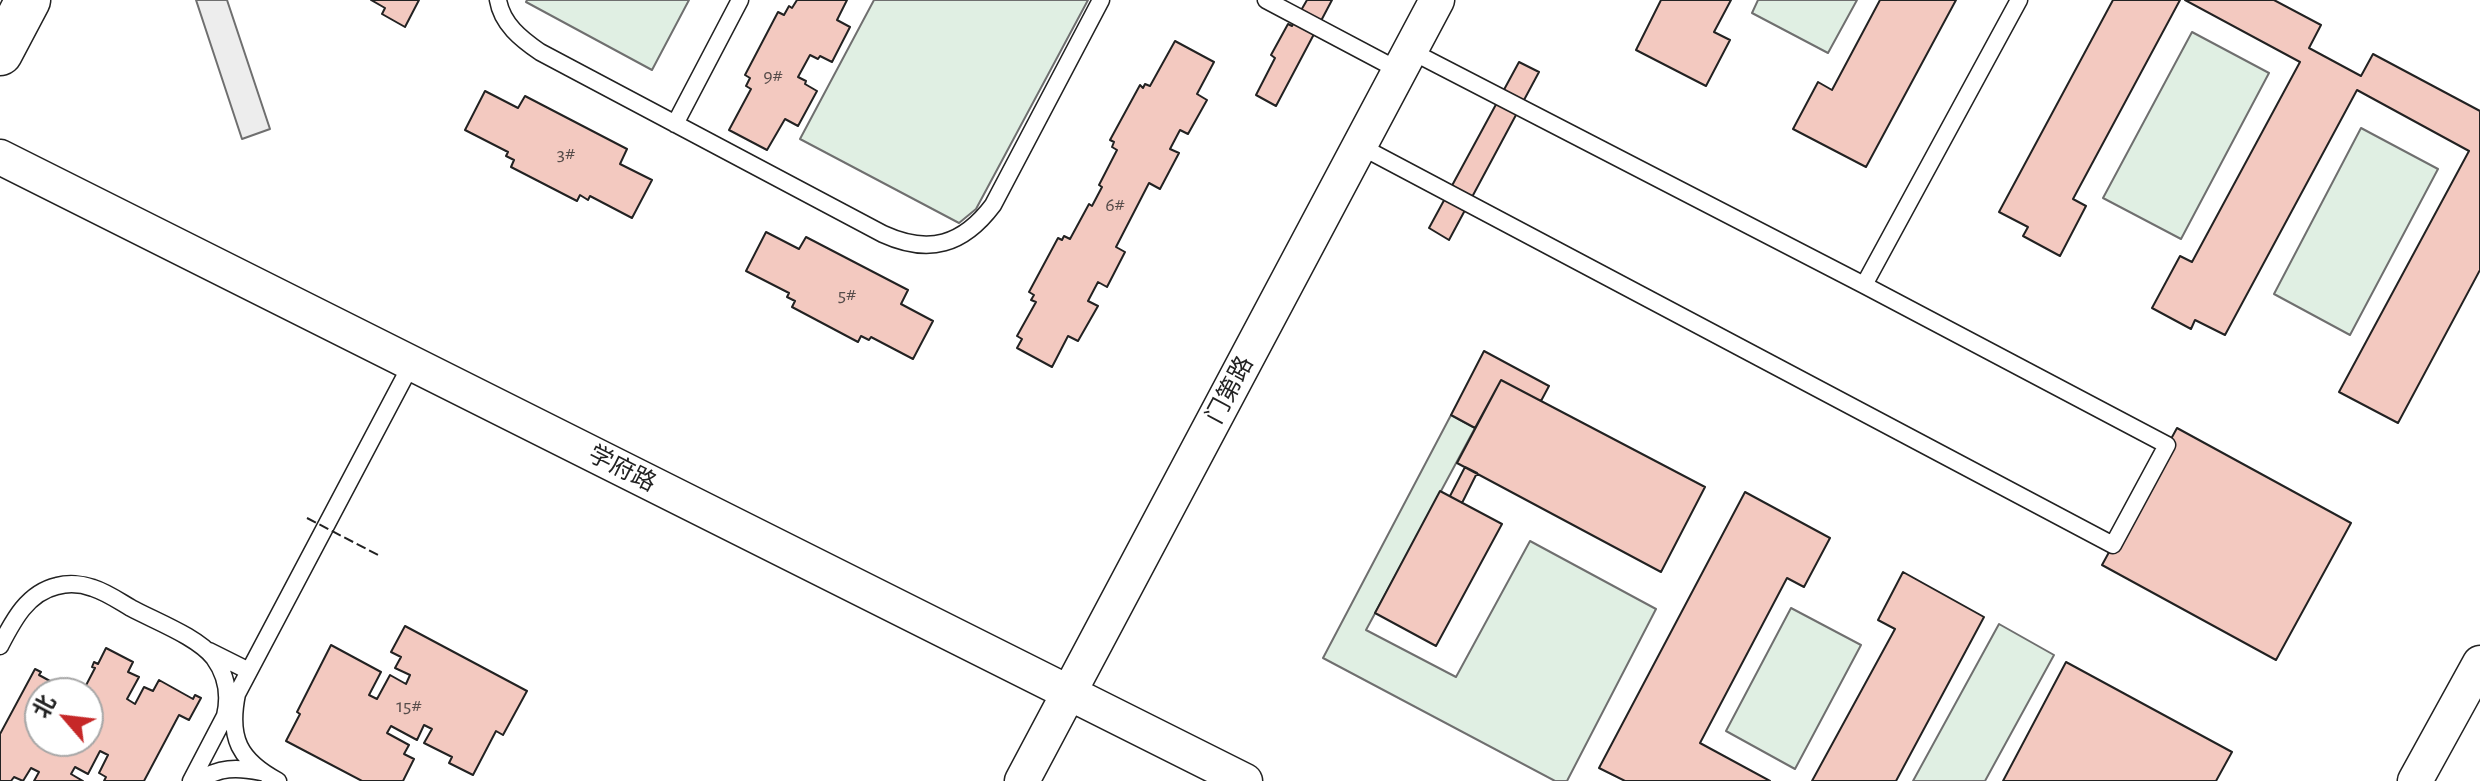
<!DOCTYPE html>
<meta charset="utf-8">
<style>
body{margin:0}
#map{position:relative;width:2480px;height:781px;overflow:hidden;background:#fff;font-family:"Alegreya Sans","Noto Sans SC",sans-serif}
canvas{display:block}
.north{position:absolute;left:24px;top:677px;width:80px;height:80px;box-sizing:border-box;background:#fff;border:2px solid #a7a7a7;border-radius:50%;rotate:298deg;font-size:22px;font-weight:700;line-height:32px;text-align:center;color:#222}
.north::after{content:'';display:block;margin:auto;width:28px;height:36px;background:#c62828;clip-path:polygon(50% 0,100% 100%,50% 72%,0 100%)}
</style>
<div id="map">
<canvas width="2480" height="781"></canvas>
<div class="north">北</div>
</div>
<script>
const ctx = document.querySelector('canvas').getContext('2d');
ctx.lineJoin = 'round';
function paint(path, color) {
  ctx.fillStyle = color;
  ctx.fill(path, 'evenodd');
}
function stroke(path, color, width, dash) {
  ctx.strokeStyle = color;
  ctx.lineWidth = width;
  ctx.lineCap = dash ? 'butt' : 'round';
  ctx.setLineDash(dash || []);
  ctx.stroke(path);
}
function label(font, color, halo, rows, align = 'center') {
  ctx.font = font + ' "Alegreya Sans","Noto Sans SC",sans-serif';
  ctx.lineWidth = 6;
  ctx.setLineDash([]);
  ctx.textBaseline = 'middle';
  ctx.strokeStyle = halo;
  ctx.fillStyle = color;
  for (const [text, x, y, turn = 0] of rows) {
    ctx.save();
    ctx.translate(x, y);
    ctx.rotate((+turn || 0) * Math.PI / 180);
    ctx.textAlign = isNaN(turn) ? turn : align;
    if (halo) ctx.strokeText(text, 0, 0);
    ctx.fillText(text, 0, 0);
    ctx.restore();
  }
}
const green = new Path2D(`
 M527,0H689L652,70L526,2Z
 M874,0H1088L976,209L959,223L800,139Z
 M1758,0H1857L1828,53L1752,13Z
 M2192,32L2269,73L2181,239L2103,198Z
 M2361,128L2438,169L2350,335L2274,294Z
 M1451,415L1475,428L1366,630L1456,677L1530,541L1656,609L1567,781H1555L1323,658Z
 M1791,608L1861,645L1795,769L1726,731Z
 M1999,624L2054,655L1985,781H1913Z`);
const parking = new Path2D(`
 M196,0H227L270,129L242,139Z`);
const building = new Path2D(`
 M371,0H419L405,27L382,14L385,8Z
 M797,0H847L837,20L850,27L832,62L820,56L818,59L810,55L798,77L806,81L805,84L817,91L798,126L785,119L767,150L729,130L751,89L746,86L750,78L745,75L778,12L784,15L789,6L792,8Z
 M1307,0H1332L1276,106L1256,95L1275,58L1271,55L1288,24L1292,26Z
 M1661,0H1731L1714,32L1730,40L1706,86L1636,50Z
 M1880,0H1956L1866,167L1793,129L1818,82L1832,90Z
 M2113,0H2180L2073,199L2086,206L2060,256L2023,236L2028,227L1999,212Z
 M2185,0H2274L2321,25L2309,48L2361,76L2373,54L2480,111V270L2398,423L2339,392L2469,151L2357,90L2225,335L2195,320L2191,329L2152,308L2180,256L2192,262L2300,62Z
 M1175,41L1214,62L1197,94L1207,100L1188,134L1180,130L1170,149L1179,153L1160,189L1149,183L1116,247L1125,252L1107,287L1098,282L1088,301L1098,306L1078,341L1068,336L1052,367L1017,348L1022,339L1017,336L1036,302L1031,300L1034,295L1029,292L1058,238L1062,240L1064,236L1070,239L1089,204L1092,206L1102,187L1099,185L1117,150L1112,147L1114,142L1110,140L1140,85L1143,88L1145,84L1150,86Z
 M1519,62L1539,72L1449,240L1429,228Z
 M485,91L518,108L525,96L627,149L620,164L652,180L632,218L590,196L588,200L580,195L577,201L511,167L514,160L506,156L508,152L465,130Z
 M766,232L799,249L806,237L908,290L901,304L933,321L913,359L871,337L869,340L861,336L858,342L792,307L795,301L787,297L789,293L746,271Z
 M1484,351L1549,386L1541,401L1501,380L1475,428L1451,415Z
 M1501,380L1705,487L1661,572L1457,463Z
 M2177,428L2351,523L2276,660L2102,565Z
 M1465,467L1477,473L1462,503L1450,496Z
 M1440,491L1502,524L1436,646L1375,613Z
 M1745,492L1830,538L1804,587L1787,578L1700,743L1770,781H1625L1599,768Z
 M1903,572L1984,617L1896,781H1812L1895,629L1878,620Z
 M405,626L527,691L503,735L496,731L473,775L449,763L452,757L424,743L432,729L424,725L417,740L391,726L387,733L409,745L404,754L414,759L403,781H362L286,741L300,714L297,712L331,645L381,672L369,695L377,699L390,675L406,684L410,675L395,668L401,657L391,652Z
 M106,648L133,662L128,672L139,677L127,699L135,704L144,687L153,691L159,680L193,699L195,695L201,698L189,720L179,715L144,781H104L106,777L99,773L108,755L100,751L88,774L75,767L71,774L83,781H34L39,772L31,768L23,781L14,777L11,781H0V734L35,669L41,672L39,675L61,687L58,693H40V741H88V710L91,703L88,701V693H82L95,668L92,667L94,662L98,664Z
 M2066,662L2232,752L2216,781H2003Z`);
const service = new Path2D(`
 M498,0C502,24 521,39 540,52L883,234C929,255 963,245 993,205L1101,0
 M1266,0L1400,71
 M675,124L740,0
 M1360,146L2113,545L2167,445L1864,285L1411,51
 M1864,285L2019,0
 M0,646C13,621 27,593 57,586C68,583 82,584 93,588C106,592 119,601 131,608C155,621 198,637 214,658C227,676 230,695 225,716L191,781
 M209,651L249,671
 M198,781C219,767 237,767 261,772
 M278,781C239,760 228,738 237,694L412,363`);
const minor = new Path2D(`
 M0,157L1245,781
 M1022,781L1437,0
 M2415,781L2480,663`);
const secondary = new Path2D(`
 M0,53L28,0`);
const fence = new Path2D(`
 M307,518L380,556`);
const numberNames = [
 ["9#",773,76],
 ["3#",566,154],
 ["6#",1115,205],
 ["5#",847,295],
 ["15#",409,706]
];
const streetNames = [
 ["门第路",1230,390,-62],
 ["学府路",622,469,27]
];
paint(green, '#e0efe3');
stroke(green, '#6f6f6f', 2);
paint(parking, '#ededed');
stroke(parking, '#6f6f6f', 2);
paint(building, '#f3c9c0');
stroke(building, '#222', 2);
stroke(service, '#222', 19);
stroke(minor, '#222', 37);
stroke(secondary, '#222', 47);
stroke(service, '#fff', 16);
stroke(minor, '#fff', 34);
stroke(secondary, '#fff', 44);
stroke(fence, '#222', 2, [10, 4]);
label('20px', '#564c4a', null, numberNames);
label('24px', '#222', '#fff', streetNames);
</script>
